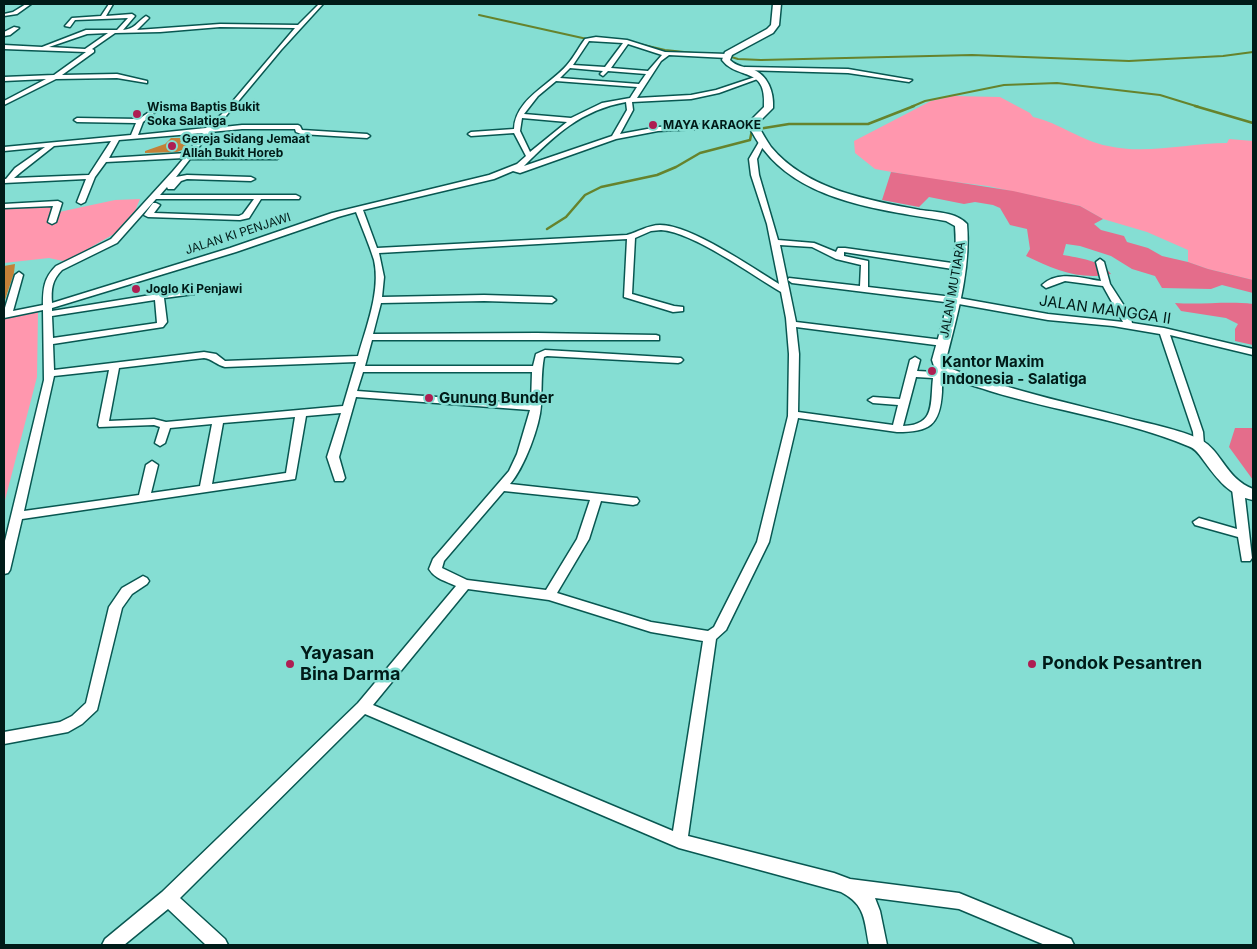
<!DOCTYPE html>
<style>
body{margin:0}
#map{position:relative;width:1257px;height:949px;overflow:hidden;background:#85ded3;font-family:Inter,sans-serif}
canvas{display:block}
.frame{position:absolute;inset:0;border:5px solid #001b18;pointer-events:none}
</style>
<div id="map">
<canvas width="1257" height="949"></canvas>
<div class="frame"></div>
</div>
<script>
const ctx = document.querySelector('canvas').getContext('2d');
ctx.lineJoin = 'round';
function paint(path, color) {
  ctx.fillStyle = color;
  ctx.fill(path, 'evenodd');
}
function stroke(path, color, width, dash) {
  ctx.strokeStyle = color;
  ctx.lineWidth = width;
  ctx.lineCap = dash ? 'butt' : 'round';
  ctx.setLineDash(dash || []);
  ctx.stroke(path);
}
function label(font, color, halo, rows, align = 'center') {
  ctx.font = font + ' Inter,sans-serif';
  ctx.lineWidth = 5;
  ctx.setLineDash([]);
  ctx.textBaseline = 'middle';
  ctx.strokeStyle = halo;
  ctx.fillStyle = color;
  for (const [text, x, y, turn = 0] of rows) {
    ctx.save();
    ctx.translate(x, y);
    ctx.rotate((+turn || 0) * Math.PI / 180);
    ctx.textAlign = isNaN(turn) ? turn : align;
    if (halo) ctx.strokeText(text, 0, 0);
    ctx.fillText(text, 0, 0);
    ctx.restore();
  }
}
const green = new Path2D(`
 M953,96L1000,97L1030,113L1033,117C1060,123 1081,141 1108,146C1147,155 1188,143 1227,143L1229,139L1253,141V280L1208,269L1188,262V250L1147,232L1103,219L1080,206L988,186L931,179L875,169L855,153L854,141L931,101Z
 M140,199L135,211L114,234L72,258L63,261L49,258L4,263V209L57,206L53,211L59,212L115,200Z
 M38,312L37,377L4,504V319Z`);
const forest = new Path2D(`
 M891,172L1013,191L1080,206L1103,219L1094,224L1101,230L1124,236L1127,242L1148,248L1162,256L1188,262L1208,269L1253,280V293L1222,285L1211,289L1162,288L1155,276L1132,269L1111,256L1080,246L1066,244L1063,255C1079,258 1101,260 1111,274C1081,281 1053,269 1026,256L1030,249L1027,229L1010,225L1000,208L993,205L975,202L964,204L929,197L919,207L882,200Z
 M1175,303C1201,305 1227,301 1253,304V345L1235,341V329L1238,324L1226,318L1181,311Z
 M1235,428H1253V480L1229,447Z`);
const streamFar1 = new Path2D(`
 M479,15L587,39
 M618,39L665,50L694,53
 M728,56L738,59L761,60L972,55L1129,61L1223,56L1253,52
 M911,107L925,101L1004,85L1057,83L1160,95L1199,107`);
const stream = new Path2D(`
 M1195,106L1253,123
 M547,229L566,217L585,195L601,187L657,175L676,167L700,153L750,140L752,130L789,124H868L914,106`);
const building = new Path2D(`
 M171,138H184L180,143L190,147L177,152L145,153V151L165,144Z
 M15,264L14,273L4,303V266Z`);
const street = new Path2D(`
 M26,4H31L17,14L4,16V14L13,12Z
 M109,4H113L106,16L132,14L135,16L123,30C135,29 137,22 146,16L149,18L137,30L220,24L298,25L319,4H323L281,50L226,116L214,128L242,125H298L300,126L302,130L367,134L370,136L367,138L301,134L296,132L295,129H242L210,132L193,155H277L280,157L277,159H190L176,177L187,175L251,177L255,179L251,181L187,179L181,181L174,189H168L167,187L160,195H296L300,197L299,199H261L249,218L240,220L148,217L144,215L153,203H156L160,205L154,213L239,216L243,214L254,199H156L117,243L62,270C52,280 51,289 52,303L230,248L332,213L489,175L517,164L526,156L514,133L471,136L468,134L471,132L514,129C515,99 550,85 567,65C574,57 579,47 585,39L596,37L627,40L665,52L727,54L730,56L727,58L669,55L661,61L637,98L691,95L716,90L758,76L763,77L719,93L691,99L632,102L633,110L620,134L658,127L752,122L755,124L752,126L658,131L616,139L520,173L513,171L494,179L363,210L377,248L627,235C638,232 648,225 660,225C691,225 751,267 779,284L767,224L751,175L749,159L759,142L762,140L765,142L757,159L759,175L778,240L814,243L836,252L838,248H845L959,264L963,267L959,270L844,252V256L868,261V287L953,297L1048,314L1123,322L1103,286L1065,281L1046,288L1042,285C1058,270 1081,278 1101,281L1096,262L1100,259L1104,262L1110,284L1130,315L1132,323L1164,328L1253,349V355L1170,335L1203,432L1204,445L1199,448L1194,445L1193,432L1160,334L1113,326L1048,320L953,303L792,283L788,280L789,278L860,286L861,265L836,259L812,247L780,245L796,322L943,340L948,343L943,346L796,327L799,354L798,412L893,425L898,405L873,403L868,400L873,397L900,399L910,360L915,357L920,360L917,371L935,372L938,367L941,366L946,369C942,376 942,384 942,392C940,426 929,432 897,432L798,418L769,542L726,630L716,639L688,836L834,873L850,879L959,893L1071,939L1074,945H1045L959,909L875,898L880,911L887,945H869C864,920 866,905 841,892L679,848L365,714L180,898L225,939L228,945H206L168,909L124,945H102L105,939L162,892L358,703L456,586C446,581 435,579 429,569L433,559L509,471L517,454L530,410L356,397L339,457L345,478L343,481H335L327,457L341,413L306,416L295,479L22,519L10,570L8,573L4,574V545L44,380L43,310L4,318V311L15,275L19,272L23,275L13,311L43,305C43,288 44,278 56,266L111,239L173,171L184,158L106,162L95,177L85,202L81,204L77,202L86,179L4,183V179H6L15,168L45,147L4,151V147L131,135L136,123L77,122L74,120L77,118L139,119L152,110L155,112L143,122L138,135L206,128L222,114L295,28L220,27L160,32L115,33L92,49L94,50V52L62,75L117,74L147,81V83L117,78L56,79L4,105V101L46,79L4,81V77L54,75L86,52L4,49V45L42,47L86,30H117L128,18L75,20L70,27L65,26L72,18L101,16ZM108,33L85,49L49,47L87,34ZM589,41L623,43L605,67L573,65ZM628,44L662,55L648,71L611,68ZM570,68L603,71L600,74L603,76L608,71L646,74L639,84L560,78ZM556,81L637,87L630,98L602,103L571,118L524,114L538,96ZM626,102L627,110L612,136L524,166C555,135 581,110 626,102ZM522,118L567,122L530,152L520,131ZM203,133L187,153L109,158L119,140ZM111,141L89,175L14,178L21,172L54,146ZM356,212C362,228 369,244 374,260C381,291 366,327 358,356L225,361L216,354L204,352L54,370L53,344L163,327L167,322L164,298L194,294L198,291L194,288L52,311V308L236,252L338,217ZM661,230C693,232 752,275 781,292L786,318L789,354L788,416L757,542L714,627L708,631L651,622L557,593L589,539L601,501L633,505L637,504L639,501L637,498L510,484C524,468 540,426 541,405C542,389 541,373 544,357L547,356L678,363L681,362L683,360L681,358L545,350L536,354L533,366H365L372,340H659V336L656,335L537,333L373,334L381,303L484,301L552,303L556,300L552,297L484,295L382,297L384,277L379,253L627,239L624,297L673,312L683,311V307L674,306L632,294L635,238L651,231ZM155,300L157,323L53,338L52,316ZM204,358C212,359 217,365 225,367L356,362L343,406L166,422L154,419L109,421L119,368ZM109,370L98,425L99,427L154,425L160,427L155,443L160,446L165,443L170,428L212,424L200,486L151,493L158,465L152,461L146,465L139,495L24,511L54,376ZM363,372H532L531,404L357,391ZM916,377L933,378C930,403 936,425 903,426ZM295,417L286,473L212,484L223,423ZM504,491L590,500L577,539L546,590L467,580L442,568L444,561ZM468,589L549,600L651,632L703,641L673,831L373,705Z
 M14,27L19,28L10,35L4,36V32Z
 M745,67L848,69L912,80L909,82L848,73L743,70Z
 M58,201L62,203L56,222L52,224L48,222L53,206L4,208V204Z
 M1238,485L1244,489L1252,558L1250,561H1242L1238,537L1195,525L1193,522L1199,518L1237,529L1232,489Z
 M143,576L147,578L149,581L147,584L132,594L122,608L97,710L82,724L68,732L4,744V732L60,722L72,716L86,703L109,607L122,588Z`);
const secondary = new Path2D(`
 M773,4H781L779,25L773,33L732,55L730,60C736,66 744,67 752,69C768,75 774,92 773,108L757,124C762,132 766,140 771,147C807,190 868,200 920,210C935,212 956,212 967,224C971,269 957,316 946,360L948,367C964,375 981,379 998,384C1043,398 1090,408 1135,420C1152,424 1187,432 1201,440C1222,451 1225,478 1253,489V500C1229,495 1218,480 1204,461C1200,455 1195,448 1188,446C1126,420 1055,411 990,391C972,385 953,381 936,372L932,360C944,317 959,271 955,226L946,221C885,210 805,203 764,150C757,142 753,133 747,124L764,107C767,65 738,81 722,60L725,52L767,29L771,25Z`);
const markers = [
 [137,114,5,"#ae1e52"],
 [653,125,5,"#ae1e52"],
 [172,146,5,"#ae1e52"],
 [136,289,5,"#ae1e52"],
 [932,371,5,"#ae1e52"],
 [429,398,5,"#ae1e52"],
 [290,664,5,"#ae1e52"],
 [1032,664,5,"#ae1e52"]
];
const farPoinames = [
 ["Wisma Baptis Bukit",147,107],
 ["Soka Salatiga",147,121],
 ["MAYA KARAOKE",663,125],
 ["Gereja Sidang Jemaat",182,139],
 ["Allah Bukit Horeb",182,153],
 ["Joglo Ki Penjawi",146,289]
];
const farStreetnames = [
 ["JALAN KI PENJAWI",238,234,-18],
 ["JALAN MUTIARA",953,290,-80]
];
const streetNames = [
 ["JALAN MANGGA II",1105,310,8]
];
const poiNames = [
 ["Kantor Maxim",942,362],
 ["Indonesia - Salatiga",942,379],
 ["Gunung Bunder",439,398]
];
const nearPoinames = [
 ["Yayasan",300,654],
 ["Bina Darma",300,675],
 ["Pondok Pesantren",1042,664]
];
paint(green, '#ff97ae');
paint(forest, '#e46d8b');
stroke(streamFar1, '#66832c', 2);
stroke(stream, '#66832c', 2.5);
paint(building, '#c38138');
stroke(street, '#085751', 3);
stroke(secondary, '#085751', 3);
paint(street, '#fff');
paint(secondary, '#fff');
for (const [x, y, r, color] of markers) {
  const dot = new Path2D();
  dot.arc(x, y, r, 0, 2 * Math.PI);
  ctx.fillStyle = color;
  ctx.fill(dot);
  stroke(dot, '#85ded3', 2);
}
label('bold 12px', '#001b18', '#85ded3', farPoinames, 'left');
label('12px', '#001b18', '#85ded3', farStreetnames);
label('15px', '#001b18', '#85ded3', streetNames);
label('bold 15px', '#001b18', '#85ded3', poiNames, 'left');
label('bold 18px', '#001b18', '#85ded3', nearPoinames, 'left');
</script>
